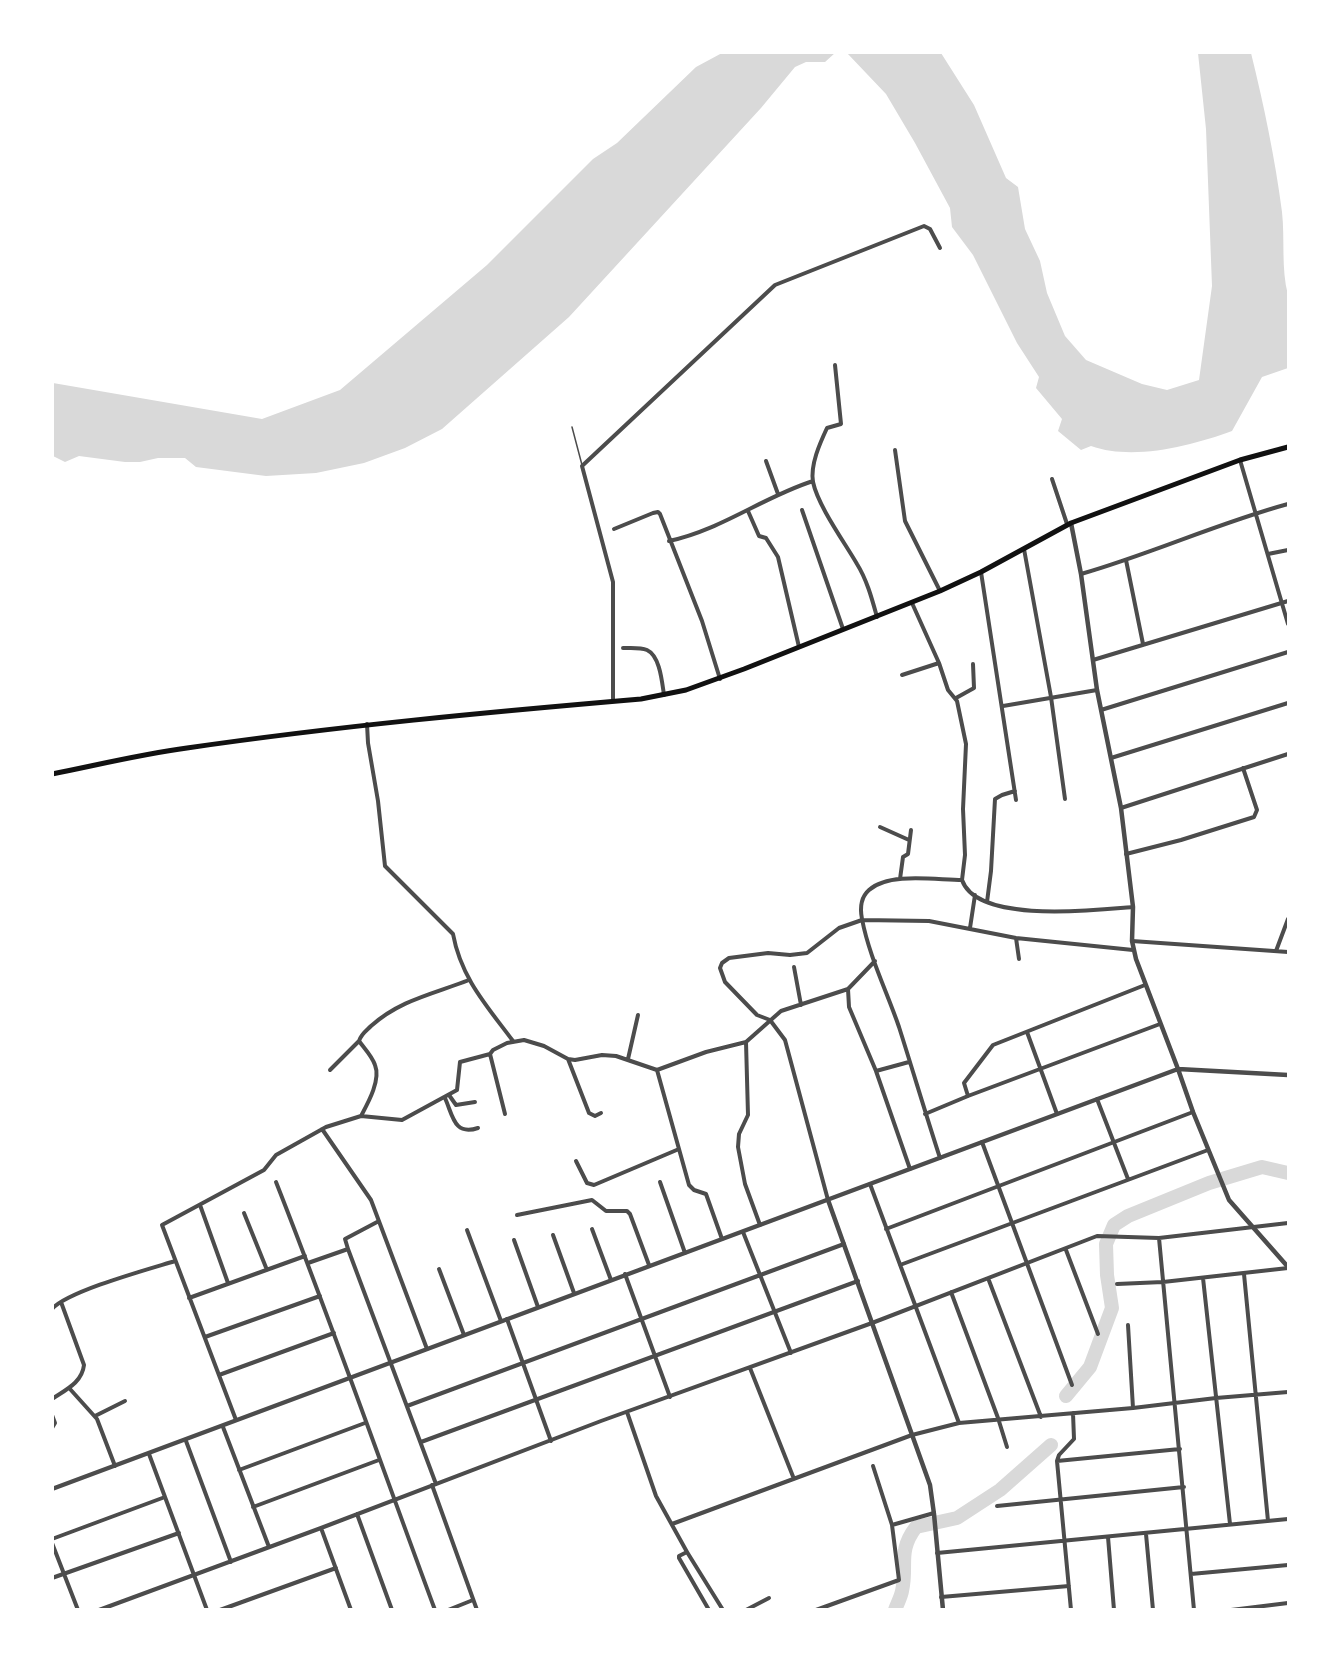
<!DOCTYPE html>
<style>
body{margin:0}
#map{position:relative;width:1341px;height:1662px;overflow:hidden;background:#fff;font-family:Karla,sans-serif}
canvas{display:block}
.frame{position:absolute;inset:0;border:54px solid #fff;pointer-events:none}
</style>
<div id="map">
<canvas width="1341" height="1662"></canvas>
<div class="frame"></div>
</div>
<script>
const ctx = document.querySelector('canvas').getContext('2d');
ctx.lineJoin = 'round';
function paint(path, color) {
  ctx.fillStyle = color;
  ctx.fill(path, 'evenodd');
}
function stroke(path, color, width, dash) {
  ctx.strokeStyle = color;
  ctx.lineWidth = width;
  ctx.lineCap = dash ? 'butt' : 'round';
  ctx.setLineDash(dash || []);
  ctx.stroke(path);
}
const water = new Path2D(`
 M722,53H835L825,62H806L795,67L761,108L569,317L442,429L405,448L364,463L316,473L266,476L196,467L185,458H158L140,462H125L79,456L65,462L53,456V383L262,419L340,390L487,265L593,159L617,143L696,67Z
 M847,53H941L974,105L1006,178L1018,187L1025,229L1040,261L1047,293L1065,336L1086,360L1142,384L1167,390L1199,380L1212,286L1206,129L1198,53H1251C1264,106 1275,158 1282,212C1285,239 1281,269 1288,295V368L1262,377L1232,431C1191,446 1133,461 1091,446L1081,450L1058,431L1062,419L1036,388L1039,377L1017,343L973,255L952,227L950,208L915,143L886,94Z`);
const river = new Path2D(`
 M1066,1396L1090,1367L1112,1308L1107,1275L1106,1244L1114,1225L1128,1216L1209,1183L1262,1167L1288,1173
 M895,1610C897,1604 901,1597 902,1591C908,1565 897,1552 916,1527L957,1518L1000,1490L1051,1445`);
const service = new Path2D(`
 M572,427L582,465`);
const minor = new Path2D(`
 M835,365L841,424L827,428C820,443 810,465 813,482C818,506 845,543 857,564C867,580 872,599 877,617
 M895,450L905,521L940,591
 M1240,460L1288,624
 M766,461L778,494
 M1052,479L1067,524
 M802,510L843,629
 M748,511L759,536L766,538L778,557L799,647
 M614,529L653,513L658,512L660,514L702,621L720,679
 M669,541C721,530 763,497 813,481
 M1024,549L1051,697L1065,799
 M1268,554L1288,550
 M1126,560L1143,644
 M981,572L1016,800
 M1081,574C1151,554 1218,523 1288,504
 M912,603L939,663L948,690L957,701L966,744L963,809L965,855L962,880
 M623,648C630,648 640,647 647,650C660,656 662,682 664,695
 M1093,660L1288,601
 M902,675L939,663
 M956,698L974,688L973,664
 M613,701V582L582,466L775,285L924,226L930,229L940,248
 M1003,706L1097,690
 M1101,710L1288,652
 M367,724L368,743L378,801L385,866L453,934C461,978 487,1006 513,1041
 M1111,758L1288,703
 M1121,808L1288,754
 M880,827L909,840
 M1126,854L1181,840L1254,817L1257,810L1243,768
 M900,879L903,857L908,854L911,830
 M962,880C977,924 1096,910 1133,907
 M987,902L991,871L995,799L1002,795L1015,791
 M970,928L975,895
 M1016,938L1019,959
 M1132,941L1288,952
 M1276,951L1288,919
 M875,961L848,989L849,1007L876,1071L910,1169
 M794,967L801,1005
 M1027,1032L1057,1114
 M746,1042L748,1115L739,1134L738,1147L745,1184L760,1225
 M568,1059L589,1113L595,1116L601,1113
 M628,1059L638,1015
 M330,1070L359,1041
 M657,1070L689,1185L694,1190L706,1194L722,1239
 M876,1071L909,1062
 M449,1095L456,1105L475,1102
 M968,1096L964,1083L993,1045L1145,985
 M445,1098C453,1116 454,1136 478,1128
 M1097,1099L1128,1179
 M505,1114L490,1054L493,1050L507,1043L524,1040L544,1046L568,1059L575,1060L602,1055L616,1056L657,1070L706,1052L746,1042L781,1011L848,989
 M925,1114L968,1096L1160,1024
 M361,1116C368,1103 381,1080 375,1065C372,1056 364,1048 359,1041C361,1034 366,1031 371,1026C400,1000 433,994 469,980
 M322,1129L371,1200L427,1349
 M982,1142L1072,1385
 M940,1158C926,1115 913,1071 899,1027C887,992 869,956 862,919C860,909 860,898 869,890C889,872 936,880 962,880
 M576,1161L587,1183L594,1185L679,1149
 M276,1182C332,1324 382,1467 435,1610
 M660,1182L685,1253
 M870,1184L959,1423
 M828,1200L785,1040L770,1020L757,1015L725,982L720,968L722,963L729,958L768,953L790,955L807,953L839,928L862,920L929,921L1016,938L1133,950
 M200,1205L228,1283
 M244,1213L267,1270
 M517,1215L592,1200L606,1211H627L630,1214L649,1265
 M592,1229L611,1280
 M886,1229L1193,1112
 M467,1230L501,1321
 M743,1232L791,1353
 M553,1235L574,1293
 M1159,1238L1194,1610
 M514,1240L538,1307
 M348,1249L345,1239L379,1221
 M1066,1250L1098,1334
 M308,1263L348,1249L436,1484
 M900,1265L1208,1150
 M439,1269L464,1335
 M625,1274L670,1397
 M1244,1274L1268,1521
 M988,1278L1041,1417
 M1203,1278L1230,1524
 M1117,1284L1163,1282L1288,1268
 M951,1292L998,1418L1007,1447
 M189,1298L305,1256
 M52,1309C68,1291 149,1269 175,1261
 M507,1319L551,1441
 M1128,1325L1133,1408
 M205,1337L320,1296
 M750,1368L794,1479
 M219,1375L334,1333
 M70,1389L97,1419L115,1466
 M52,1399C65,1390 82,1383 84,1365L61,1302
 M407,1406L844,1244
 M627,1412L656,1496L687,1552L723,1610
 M52,1415L55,1423L52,1428
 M95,1416L125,1401
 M236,1420L162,1225L264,1170L276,1155L326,1127L361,1116L402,1120L457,1090L460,1062L490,1054
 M223,1427L269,1547
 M186,1441L231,1562
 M421,1442L858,1281
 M149,1454L207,1610
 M1057,1461L1180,1449
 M239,1470L365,1423
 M432,1485L477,1610
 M997,1506L1184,1487
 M253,1507L379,1460
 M357,1514L392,1610
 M672,1524L912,1435L959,1423L1133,1408L1216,1398L1288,1392
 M892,1525L934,1513
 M321,1528L351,1610
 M1146,1534L1153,1610
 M1108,1537L1114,1610
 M52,1539L165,1497
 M52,1543L78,1610
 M687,1552L679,1556V1558L709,1610
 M937,1553L1288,1519
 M1191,1574L1288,1565
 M52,1578L179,1533
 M941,1597L1069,1586
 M99,1610L321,1528L601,1421L872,1323L1097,1236L1159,1238L1288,1223
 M220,1610L336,1568
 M448,1610L473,1600
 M746,1610L769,1598
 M816,1610L899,1580L892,1525L873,1466
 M1071,1610L1057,1461L1059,1455L1074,1439L1073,1413
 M1231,1610L1288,1603`);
const tertiary = new Path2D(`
 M1071,523L1081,574L1097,690L1121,808L1133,907L1132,941L1136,959L1178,1069L1193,1112L1229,1200L1288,1267
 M828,1200L930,1485L934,1514L943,1610
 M52,1489L1178,1069L1288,1075`);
const primary = new Path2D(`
 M52,774C97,765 142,754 187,748C338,726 489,712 641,699L686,690L744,669L940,591L981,572L1071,523L1240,460L1288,447`);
paint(water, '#d9d9d9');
stroke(river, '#d9d9d9', 14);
stroke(service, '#4c4c4c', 1.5);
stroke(minor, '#4c4c4c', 4);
stroke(tertiary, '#4c4c4c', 4.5);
stroke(primary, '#111', 5);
</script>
